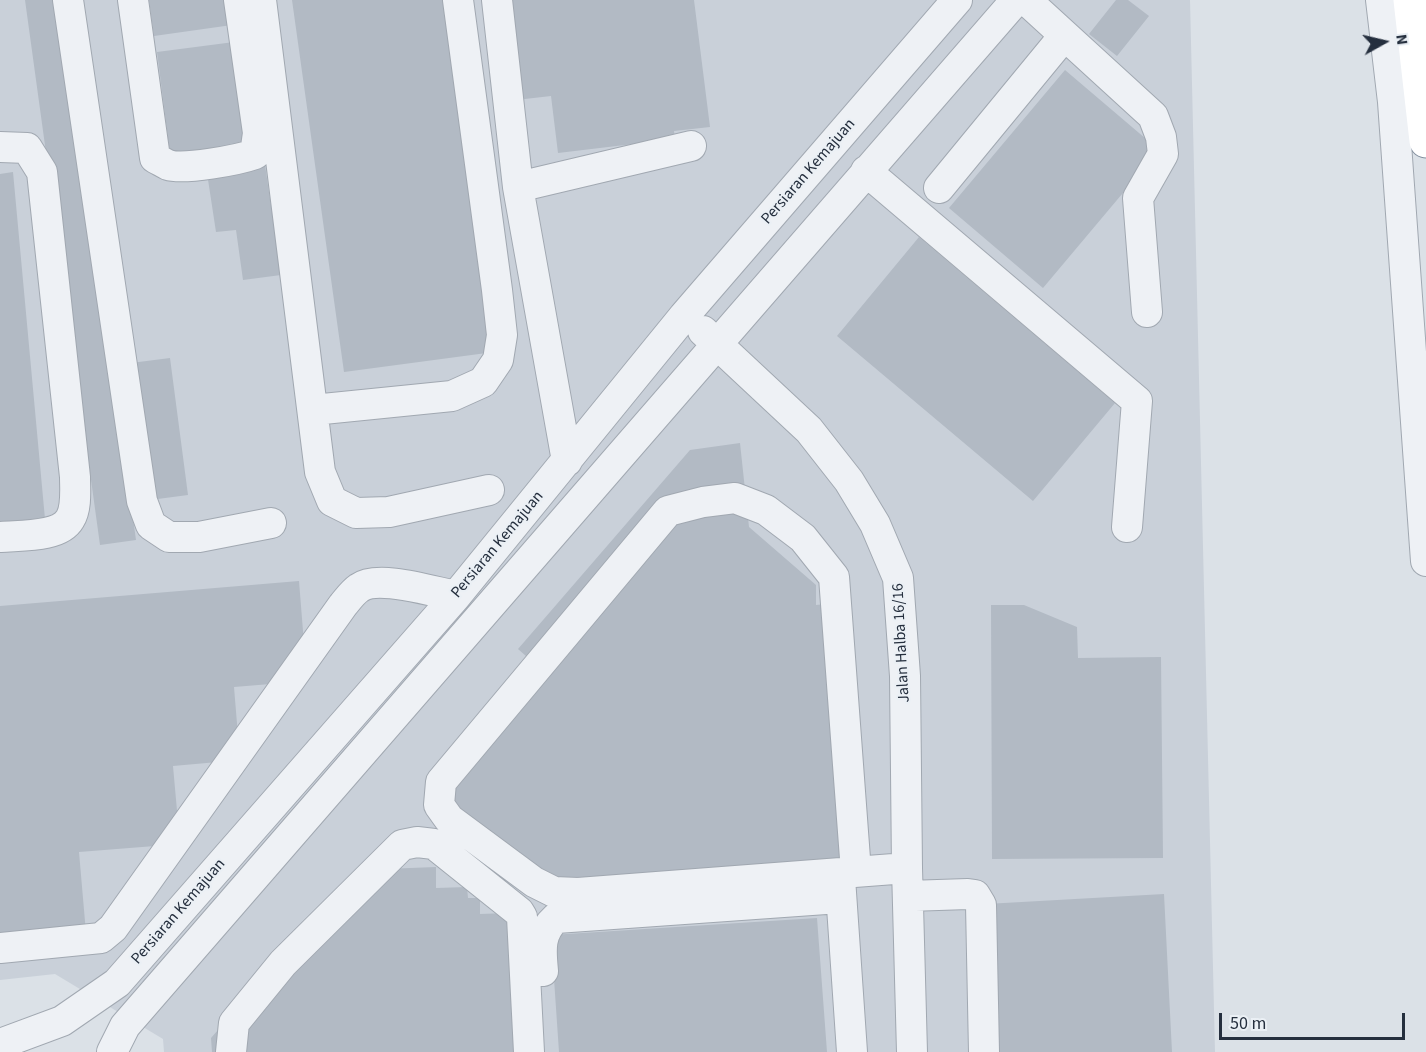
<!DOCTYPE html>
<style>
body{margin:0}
#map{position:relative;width:1426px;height:1052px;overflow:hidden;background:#dbe1e7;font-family:"Source Sans 3",sans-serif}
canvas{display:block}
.north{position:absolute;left:1354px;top:12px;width:60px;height:60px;-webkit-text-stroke:4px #ebf0f5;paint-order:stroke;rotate:82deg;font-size:16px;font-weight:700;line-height:24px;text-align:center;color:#252f3e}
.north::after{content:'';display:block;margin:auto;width:21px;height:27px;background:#252f3e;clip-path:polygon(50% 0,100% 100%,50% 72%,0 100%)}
.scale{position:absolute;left:1219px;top:1013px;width:186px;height:27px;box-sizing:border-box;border:3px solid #252f3e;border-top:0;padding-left:8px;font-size:18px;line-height:21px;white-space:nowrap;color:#252f3e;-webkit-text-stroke:4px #ebf0f5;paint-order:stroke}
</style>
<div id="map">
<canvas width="1426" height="1052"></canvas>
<div class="north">N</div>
<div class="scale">50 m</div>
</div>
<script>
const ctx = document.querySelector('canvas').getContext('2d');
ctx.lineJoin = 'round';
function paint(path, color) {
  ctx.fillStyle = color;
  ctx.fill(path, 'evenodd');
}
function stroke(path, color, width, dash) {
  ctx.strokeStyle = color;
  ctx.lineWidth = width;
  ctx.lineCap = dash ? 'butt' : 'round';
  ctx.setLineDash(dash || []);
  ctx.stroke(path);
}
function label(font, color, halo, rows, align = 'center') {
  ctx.font = font + ' "Source Sans 3",sans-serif';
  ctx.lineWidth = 4.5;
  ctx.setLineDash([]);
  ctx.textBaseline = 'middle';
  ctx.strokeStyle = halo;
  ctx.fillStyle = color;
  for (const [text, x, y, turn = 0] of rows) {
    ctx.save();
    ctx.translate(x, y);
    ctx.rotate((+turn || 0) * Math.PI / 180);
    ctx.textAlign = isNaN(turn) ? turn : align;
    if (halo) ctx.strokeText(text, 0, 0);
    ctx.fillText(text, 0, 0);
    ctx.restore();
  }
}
const built = new Path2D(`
 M0,0H1190L1215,1052H164L163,1039L55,974L0,980Z`);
const building = new Path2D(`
 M25,0H62L136,540L100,545Z
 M149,0H229L232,25L154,36Z
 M292,0H445L494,352L344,372Z
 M503,0H694L710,127L674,131L675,139L558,153L551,96L516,100Z
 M1116,0H1128L1149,16L1117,56L1089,34Z
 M234,42L248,151L171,161L157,52Z
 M1065,70L1159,150L1043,288L949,208Z
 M265,165L281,275L243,280L236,230L216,232L207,173Z
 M13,172L45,519L0,523V174Z
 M919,237L1115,403L1033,501L837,336Z
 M170,358L188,495L150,500L131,363Z
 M740,443L749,527L816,585V605L825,604L841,870L545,887L427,785L534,663L518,649L690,450Z
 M299,581L307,681L234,687L240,760L173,766L180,844L79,852L86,933L0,940V606Z
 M991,605H1024L1077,627L1078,658L1161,657L1163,858L992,859Z
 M436,867V888L467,887L468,898H480V914L508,913L523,1052H212L211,1038L349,880L384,869Z
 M1164,894L1172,1052H994L986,904Z
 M817,918L827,1052H559L551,935Z`);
const minor = new Path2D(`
 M68,0L142,501L151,525L169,537H199L271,523
 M133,0L155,158C159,160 164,163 168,165C184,170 238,160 255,154L258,133L239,0
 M261,0L320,472L332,501L356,513L389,512L489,490
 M497,0L518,187L567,461
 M1026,0L1153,116L1161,137L1163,154L1138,198L1147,312
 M1381,0L1393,102L1426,561
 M0,147L27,148L42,172L75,477C75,489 77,508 70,519C59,538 20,535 0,537
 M866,171L1137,401L1127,527
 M518,187L691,146
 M939,188L1064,36
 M703,331L809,430L849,481L875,524L898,578L905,676L907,868L912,1052
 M313,410L452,396L483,382L498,360L502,335L497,290L458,0
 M856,872L834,577L803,538L766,510L735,498L703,502L668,511L441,782L439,805L449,819L534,882L554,892L578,893L907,868
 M840,878L852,1052
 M908,896L968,894L975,895L981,905L984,1052
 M0,948L101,938L113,928L343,605C348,599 353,592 359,588C378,574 434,592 456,596
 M543,971C541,950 539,933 556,918L840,898
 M0,1044L62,1021L117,983L456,596L684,316L957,0
 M112,1052L125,1026L1016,0
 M231,1052L234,1023L283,963L402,845L417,842L434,844L519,912L522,917L529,1052`);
const highway = new Path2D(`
 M1410,0L1426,141`);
const streetNames = [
 ["Persiaran Kemajuan",809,172,-49],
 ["Persiaran Kemajuan",498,545,-50],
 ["Jalan Halba 16/16",902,643,-93],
 ["Persiaran Kemajuan",179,912,-49]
];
paint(built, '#c9d0d9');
paint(building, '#b2bac4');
stroke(minor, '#a1a8b1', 32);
stroke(highway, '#828f9e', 35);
stroke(minor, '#eef1f5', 30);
stroke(highway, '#fff', 33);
label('16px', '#252f3e', '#ebf0f5', streetNames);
</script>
